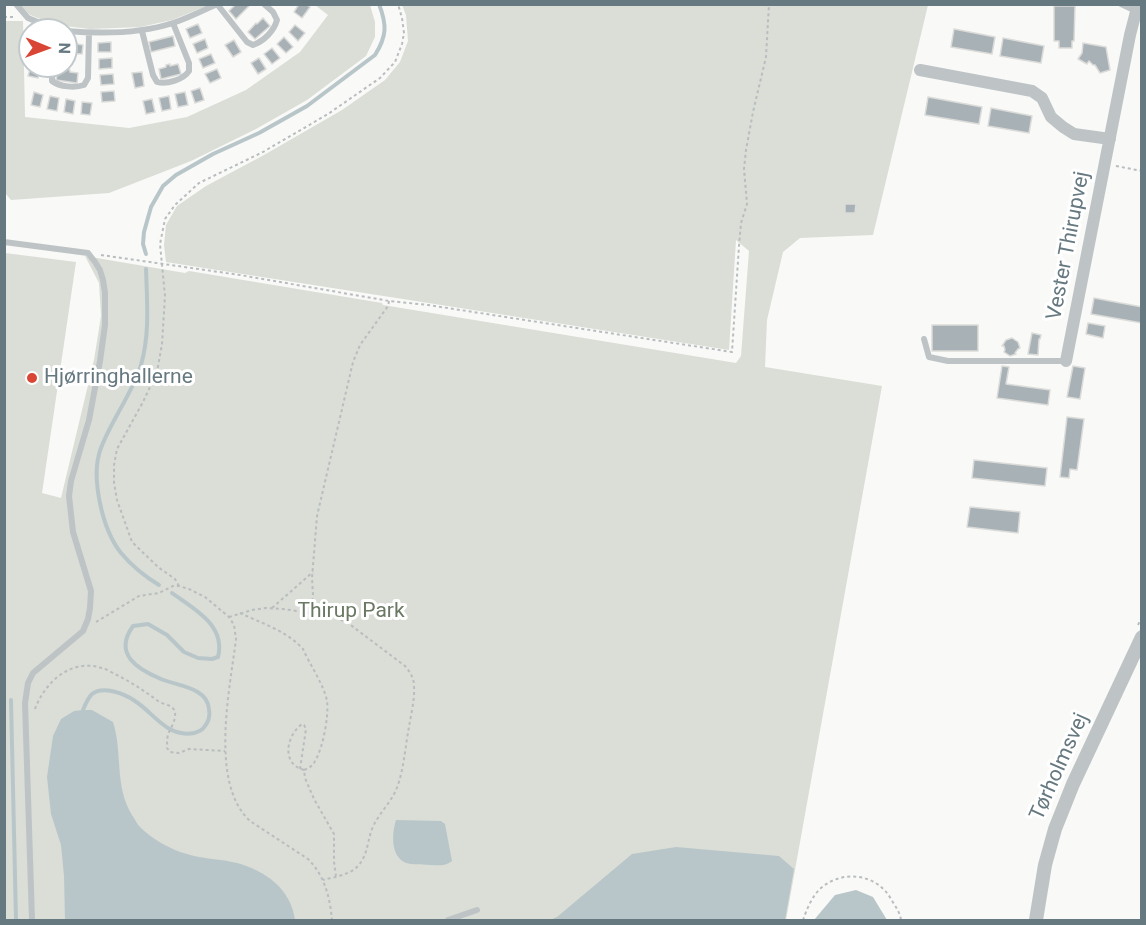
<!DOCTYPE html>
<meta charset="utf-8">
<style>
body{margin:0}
#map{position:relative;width:1146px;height:925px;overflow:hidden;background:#f9f9f7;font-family:Roboto,sans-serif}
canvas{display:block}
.frame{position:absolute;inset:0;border:6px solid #667880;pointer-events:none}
.north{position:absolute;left:18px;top:18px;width:60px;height:60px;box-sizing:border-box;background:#fff;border:2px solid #c2c9cc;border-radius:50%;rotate:91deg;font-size:16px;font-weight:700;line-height:24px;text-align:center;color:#667880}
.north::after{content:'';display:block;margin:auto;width:21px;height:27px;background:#da4635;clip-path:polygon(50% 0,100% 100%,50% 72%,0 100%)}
</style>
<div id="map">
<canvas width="1146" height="925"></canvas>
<div class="frame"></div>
<div class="north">N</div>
</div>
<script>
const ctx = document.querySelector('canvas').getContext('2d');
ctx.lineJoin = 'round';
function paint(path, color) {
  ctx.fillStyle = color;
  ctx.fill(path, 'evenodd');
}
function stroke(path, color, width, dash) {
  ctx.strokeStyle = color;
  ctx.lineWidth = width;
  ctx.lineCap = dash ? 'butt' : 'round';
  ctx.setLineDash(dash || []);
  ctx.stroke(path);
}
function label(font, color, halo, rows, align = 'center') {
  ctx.font = font + ' Roboto,sans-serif';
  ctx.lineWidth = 6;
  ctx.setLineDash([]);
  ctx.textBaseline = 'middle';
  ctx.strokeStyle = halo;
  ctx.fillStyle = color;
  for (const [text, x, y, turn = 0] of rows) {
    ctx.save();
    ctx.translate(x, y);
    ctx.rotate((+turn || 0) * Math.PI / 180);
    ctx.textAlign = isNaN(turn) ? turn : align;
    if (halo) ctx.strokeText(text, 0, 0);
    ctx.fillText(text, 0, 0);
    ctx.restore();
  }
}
const green = new Path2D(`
 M767,4L768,6L769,4L928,5L873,235L800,238L783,252L767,320L765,367L882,386L786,920H5V253L76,262L42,493L61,498L94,360L101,316L99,283L85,256L185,273L189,271L382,303L383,305L736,363L741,356L749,251L736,240L729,350L166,262L164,245L166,225L177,206L206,186L264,155L342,110L385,80L400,62L408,41L406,15L402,5Z
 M20,5H209L172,20L140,27L90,29L56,25L30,15Z
 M315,5H370L375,22V37L366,56L307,100L256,129L191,161L109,193L11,200L5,193V21H23L25,117L129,128L187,117L246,90L300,52L328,15Z`);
const water = new Path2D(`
 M83,710H92L113,722C123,753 114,785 132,815C135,819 137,824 140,827C152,839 171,850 187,854C203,859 221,859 237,863C266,871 291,889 295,920H65L64,876L61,845L51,814L47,777L53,736L61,719L74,711Z
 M396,820L441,821L445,824L452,861C444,867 438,865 429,865C422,864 412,865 406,863C390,856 392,833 396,820Z
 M676,847L779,856L794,869L785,920H550L557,917L632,854Z
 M856,890L873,897L887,920H814L835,895Z`);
const stream = new Path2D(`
 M146,254L143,244L144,232L151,207L163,186L176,175L213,154L259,133L307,106L375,55C387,36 387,25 379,4
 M146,269C147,301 150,334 141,365C132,394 112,419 101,448C90,476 102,529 121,553C132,566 144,576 159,585
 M11,700L16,920
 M83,710C85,705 88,698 92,694C103,685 125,694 135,701C155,714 167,738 194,733C198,732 202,731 205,726C209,721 210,715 209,709C207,687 177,686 161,679C137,669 113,654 133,626L148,624L167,635L184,652L198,658L212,659L218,657C226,625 194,609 172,593`);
const building = new Path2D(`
 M236,4H251L236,19L229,11Z
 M299,4H306L310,7L302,18L294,12Z
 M1054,6H1075L1074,41H1072V48H1059V41H1054Z
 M263,18L270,26L255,39L248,32L256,23L257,24Z
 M198,24L202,33L190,38L186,29Z
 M295,25L305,33L298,41L289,32Z
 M954,29L995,37L992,54L951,47Z
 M173,36L175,46L151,52L149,42Z
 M284,37L293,47L286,53L277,44Z
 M1003,38L1044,46L1041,63L1000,56Z
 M205,39L208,48L197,53L193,44Z
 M234,40L241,52L233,57L225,45Z
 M66,42L83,45L82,54L66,53Z
 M111,42V52H98V43Z
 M1083,43L1106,47L1110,70L1100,73L1095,65H1093L1089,61L1087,64L1078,59L1082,53Z
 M272,48L280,58L272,64L264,54Z
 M211,54L215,63L203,68L199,59Z
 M112,58V68L99,69V59Z
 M259,58L266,69L258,74L251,63Z
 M170,64V66L178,64L181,74L161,79L159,69L166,67V65Z
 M31,66H41L38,78L28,76Z
 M66,69L70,70V72L78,73L77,83L56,80L58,70L66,71Z
 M217,69L221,78L210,83L205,74Z
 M142,72L144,86L135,88L132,73Z
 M113,74L114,84L101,85L100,75Z
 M200,88L204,100L195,103L191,91Z
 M114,91L115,101L102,102L101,92Z
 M34,92L43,95L40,107L31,105Z
 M185,92L188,105L178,107L175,94Z
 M50,96L59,98L57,111L47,109Z
 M169,96L171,109L162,111L159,98Z
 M928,97L982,107L979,124L925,115Z
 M66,99L75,101L73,114L64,112Z
 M152,99L155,112L146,114L143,101Z
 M82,102L92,103L90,115L81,114Z
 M991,108L1032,116L1029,133L988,126Z
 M845,204H856L855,213H845Z
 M1094,298L1142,307V323L1091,314Z
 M1088,323L1105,326L1103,338L1086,334Z
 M932,325H978V351H932Z
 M1032,333L1041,335L1040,339H1039L1038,355L1028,354Z
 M1012,338L1018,342L1020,348L1018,349L1015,353L1016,354L1010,356L1004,352L1005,350L1004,346H1002L1006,340Z
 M1002,366L1009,367L1006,384L1050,390L1048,405L997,398Z
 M1073,366L1085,368L1080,399L1067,397Z
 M1067,417L1084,419L1077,470L1070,469L1069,478L1060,477Z
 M974,460L1047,468L1045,486L972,478Z
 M970,507L1020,512L1018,533L967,527Z`);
const path = new Path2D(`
 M4,17H16
 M1116,166L1142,171
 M101,255L240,275L389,301L428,305L732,352L739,246L741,223L747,204L744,169L746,150L753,112L766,57L769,4
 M179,586L175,579L158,567L132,542L117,500L114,483V465L117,449L143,402L157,372L162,344L165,296L160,244L165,219L175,205L199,183L263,152L328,114L380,78L395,62L402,44L404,33L402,18L398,4
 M272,608L313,572
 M240,613C261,623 287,631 303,649C310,665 324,685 327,701C329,716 323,748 315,761C313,766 309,768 304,770L305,778L314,799L334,834V862L336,876
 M311,613L313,595L312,578L317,516L353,362L360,345L388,306L389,301
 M229,617L252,610L266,608L283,609L332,616L348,623L405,666C410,672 414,678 414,686C415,699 411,714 409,727C405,747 404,771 396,790C390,804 378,814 372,829C367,842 368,856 357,867C349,875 334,877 323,880
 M96,622L139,596L159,593L173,586H179L189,589L205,597L229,617L234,625L236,639C230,689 209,783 250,821L308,859C325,876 330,898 332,920
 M1138,625L1142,617
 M35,709C45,682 71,658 102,668C106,669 111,672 115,674C131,682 143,690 158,701C163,705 174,704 175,713C176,720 171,728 168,734C167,739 167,744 167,748L170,752L179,753L189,749L225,751
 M300,769L306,729L304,725L302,724C286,736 281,764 304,770
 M803,920C807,909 812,896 821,888C843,869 877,874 891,899C895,906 900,912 901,920`);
const service = new Path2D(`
 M16,4L28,18L57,30
 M217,4L247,42L253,45C264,41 274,31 277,20L273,12L264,4
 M1121,4L1136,11
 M66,31C101,34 139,34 173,23C188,18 202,11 217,4
 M142,31L153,75L157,82C167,85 184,79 189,71V63L173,23
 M52,66V81C60,87 75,88 84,85L88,78L89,33
 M4,242L88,253L95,262L100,270L103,280L105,293V325L100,361L89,420L71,481L69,496L73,532L91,591L90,608L88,619L83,631L33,673L28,683L25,703L32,920
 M924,339L929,357L948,361H1066
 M448,920L477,910`);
const minor = new Path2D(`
 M920,70L1032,91L1042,98L1051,117L1063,127L1074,134L1110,139
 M1066,361L1130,35L1138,4`);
const tertiary = new Path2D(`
 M1036,920L1045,865L1055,829L1073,784L1142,637`);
const markers = [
 [32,378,6,"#da4635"]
];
const streetNames = [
 ["Vester Thirupvej",1069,246,-79],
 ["Tørholmsvej",1060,767,-66]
];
const poiNames = [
 ["Hjørringhallerne",44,378]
];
const parkNames = [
 ["Thirup Park",351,612]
];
paint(green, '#daded6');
paint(water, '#b9c6c9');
stroke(stream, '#b9c6c9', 4);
paint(building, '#a8b2b6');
stroke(building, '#dbdbd9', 1.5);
stroke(path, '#b9bdbf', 2, [3, 3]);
stroke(service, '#bec4c6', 6);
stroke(minor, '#bec4c6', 12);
stroke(tertiary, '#bec4c6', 14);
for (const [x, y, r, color] of markers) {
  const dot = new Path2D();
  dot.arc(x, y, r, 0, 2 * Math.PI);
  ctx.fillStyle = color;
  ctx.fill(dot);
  stroke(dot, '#fff', 2);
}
label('21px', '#667880', '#fff', streetNames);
label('21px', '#667880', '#fff', poiNames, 'left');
label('21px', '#6a7864', '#fff', parkNames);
</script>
